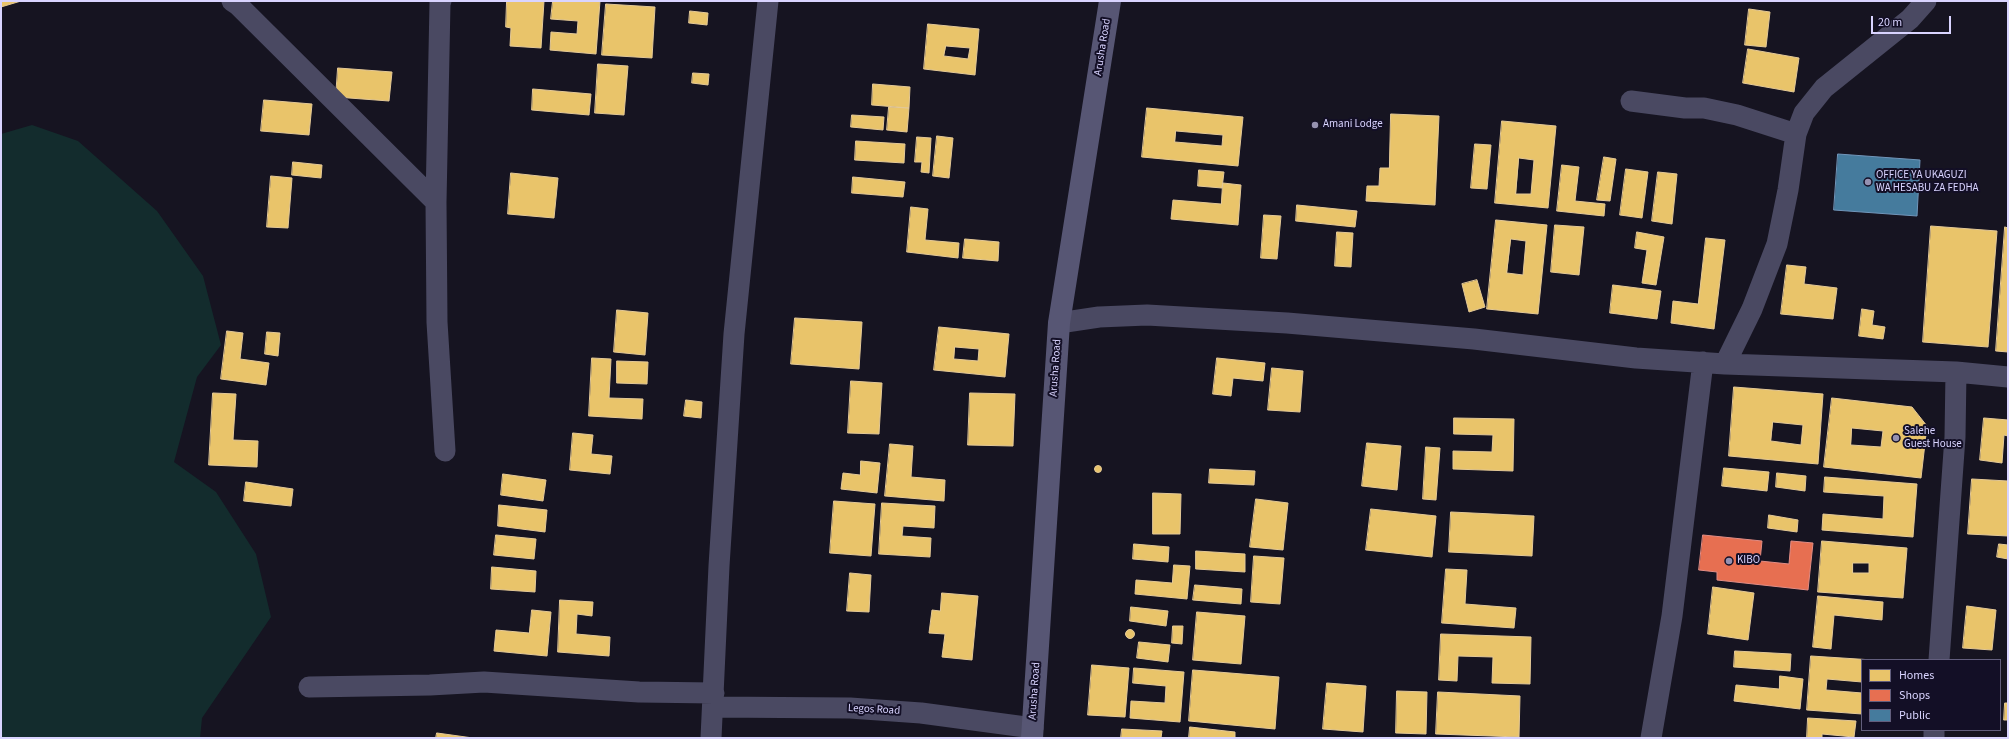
<!DOCTYPE html>
<style>
body{margin:0}
#map{position:relative;width:2009px;height:739px;overflow:hidden;background:#161421;font-family:"Source Sans 3",sans-serif}
canvas{display:block}
.frame{position:absolute;inset:0;border:2px solid #d9d4ff;pointer-events:none}
.legend{position:absolute;left:1861px;top:659px;width:140px;height:72px;box-sizing:border-box;background:#130f26;border:1px solid #625e7d;margin:0;padding:5px 7px;list-style:none;font-size:12px;color:#d9d4ff}
.legend li{display:flex;align-items:center;gap:8px;height:20px}
.legend b{width:20px;border:1px solid #625e7d}
.scale{position:absolute;left:1871px;top:16px;width:80px;height:18px;box-sizing:border-box;border:2px solid #d9d4ff;border-top:0;padding-left:5px;font-size:12px;line-height:14px;white-space:nowrap;color:#d9d4ff;-webkit-text-stroke:3px #130f26;paint-order:stroke}
</style>
<div id="map">
<canvas width="2009" height="739"></canvas>
<div class="frame"></div>
<ul class="legend">
<li><b style="height:11px;background:#e9c46a"></b>Homes</li>
<li><b style="height:11px;background:#e76f51"></b>Shops</li>
<li><b style="height:11px;background:#457b9d"></b>Public</li>
</ul>
<div class="scale">20 m</div>
</div>
<script>
const ctx = document.querySelector('canvas').getContext('2d');
ctx.lineJoin = 'round';
function paint(path, color) {
  ctx.fillStyle = color;
  ctx.fill(path, 'evenodd');
}
function stroke(path, color, width, dash) {
  ctx.strokeStyle = color;
  ctx.lineWidth = width;
  ctx.lineCap = dash ? 'butt' : 'round';
  ctx.setLineDash(dash || []);
  ctx.stroke(path);
}
function label(font, color, halo, rows, align = 'center') {
  ctx.font = font + ' "Source Sans 3",sans-serif';
  ctx.lineWidth = 4;
  ctx.setLineDash([]);
  ctx.textBaseline = 'middle';
  ctx.strokeStyle = halo;
  ctx.fillStyle = color;
  for (const [text, x, y, turn = 0] of rows) {
    ctx.save();
    ctx.translate(x, y);
    ctx.rotate((+turn || 0) * Math.PI / 180);
    ctx.textAlign = isNaN(turn) ? turn : align;
    if (halo) ctx.strokeText(text, 0, 0);
    ctx.fillText(text, 0, 0);
    ctx.restore();
  }
}
const green = new Path2D(`
 M32,125L78,141L157,211L203,276L221,345L197,377L174,462L216,492L256,554L271,617L202,718L200,738H1V134Z`);
const homes = new Path2D(`
 M1,1H21L1,7Z
 M507,1H544L541,48L510,46L511,28L506,27Z
 M553,1H600L596,54L550,50L551,32L577,34L578,21L551,19Z
 M606,4L655,7L652,58L602,55Z
 M1749,9L1770,12L1766,47L1745,45Z
 M690,11L708,13L707,25L689,23Z
 M928,24L979,29L975,75L924,69ZM946,46L970,48L968,59L944,56Z
 M1748,49L1799,58L1794,92L1743,83Z
 M598,64L628,66L624,115L595,113Z
 M338,68L392,72L389,101L336,97Z
 M693,73L709,74L708,85L692,83Z
 M873,84L910,87L909,108L872,105Z
 M533,89L591,94L589,115L532,110Z
 M264,100L312,104L309,135L261,131Z
 M889,107L909,108L907,132L887,130Z
 M1147,108L1243,117L1238,166L1142,157ZM1176,131L1223,135L1222,146L1175,142Z
 M1391,114L1439,116L1435,205L1366,201L1367,186H1379L1380,168H1389Z
 M852,115L884,117L883,130L851,127Z
 M1502,121L1556,126L1548,208L1495,203ZM1519,158L1534,160L1531,194H1516Z
 M937,136L953,138L949,178L933,176Z
 M917,137L931,138L929,173L921,172L922,162H915Z
 M856,141L905,144L904,163L855,160Z
 M1475,144L1491,145L1487,189L1471,188Z
 M1604,157L1616,159L1610,201L1597,200Z
 M293,162L322,165L321,178L292,175Z
 M1562,165L1579,167L1575,201L1605,204L1604,216L1557,211Z
 M1626,169L1648,172L1642,218L1620,215Z
 M1199,170L1224,172L1222,188L1198,186Z
 M1658,172L1677,174L1672,224L1652,221Z
 M511,173L558,178L554,218L508,214Z
 M271,176L292,178L288,228L267,227Z
 M853,177L905,182L903,197L852,193Z
 M1223,183L1241,185L1238,225L1171,219L1173,200L1221,204Z
 M1297,205L1357,211L1355,227L1296,221Z
 M911,207L928,209L925,240L959,243L958,258L907,252Z
 M1264,215L1281,216L1277,259L1261,258Z
 M1496,220L1547,225L1538,314L1487,309ZM1511,239L1526,241L1523,275L1507,273Z
 M1555,225L1584,227L1579,275L1551,272Z
 M1931,226L1997,231L1988,347L1923,342Z
 M2005,227L2008,228V352L1996,351Z
 M1337,232L1353,233L1351,267L1335,266Z
 M1637,232L1664,237L1656,285L1642,283L1647,250L1635,248Z
 M1706,238L1725,240L1714,329L1671,323L1673,301L1698,304Z
 M965,239L999,242L998,261L963,258Z
 M1787,265L1806,267L1804,284L1837,288L1833,319L1781,314Z
 M1477,280L1485,307L1469,312L1462,284Z
 M1613,285L1661,291L1657,319L1610,313Z
 M1862,309L1874,311L1872,325L1885,327L1883,339L1859,336Z
 M617,310L648,313L645,355L614,352Z
 M795,318L862,322L859,369L791,364Z
 M939,327L1009,334L1005,377L934,370ZM955,347L979,349L978,361L954,359Z
 M227,331L243,333L240,359L269,363L266,385L221,379Z
 M267,332L280,333L278,356L265,354Z
 M592,358L611,359L609,398L643,399L642,419L589,416Z
 M1217,358L1265,363L1263,381L1233,378L1231,396L1213,394Z
 M617,361L648,362L647,384L617,383Z
 M1272,368L1303,371L1300,412L1268,410Z
 M851,381L882,383L879,434L848,433Z
 M1734,387L1823,394L1818,464L1729,456ZM1773,422L1803,425L1801,445L1771,441Z
 M213,393L236,394L233,440L258,441L257,467L209,465Z
 M970,393L1015,394L1013,446L968,445Z
 M1832,398L1912,407L1927,426L1921,478L1824,467ZM1852,428L1883,431L1881,447L1851,445Z
 M686,400L702,402L701,418L684,416Z
 M1454,418L1514,419L1513,471L1453,469V451L1492,452L1493,435L1454,434Z
 M1984,418L2008,420V436L2004,435L2002,463L1980,460Z
 M573,433L593,435L591,454L612,456L610,474L570,470Z
 M1367,443L1401,446L1397,490L1362,486Z
 M890,444L913,446L911,477L945,480L944,501L885,496Z
 M1426,447L1440,448L1436,500L1423,499Z
 M861,461L880,463L877,493L841,489L843,473L860,475Z
 M1094.5 469a3.5 3.5 0 1 1 7 0a3.5 3.5 0 1 1-7 0Z
 M1724,468L1769,472L1767,491L1722,486Z
 M1210,469L1255,471L1254,485L1209,483Z
 M1777,473L1806,476L1805,491L1776,487Z
 M503,474L546,480L543,501L501,495Z
 M1825,477L1917,484L1913,537L1822,530L1823,514L1883,519L1884,496L1824,492Z
 M1972,479L2008,481V536L1968,534Z
 M246,482L293,489L291,506L244,501Z
 M1153,493L1181,494L1180,534H1153Z
 M1256,499L1288,503L1283,550L1250,547Z
 M834,501L875,504L871,556L830,553Z
 M882,503L935,506L934,528L903,526L902,536L931,538L930,557L879,554Z
 M499,505L547,510L545,532L498,526Z
 M1371,509L1436,516L1432,557L1366,550Z
 M1451,512L1534,516L1532,556L1449,552Z
 M1769,515L1798,520L1797,532L1768,528Z
 M496,535L536,539L534,559L494,555Z
 M1822,541L1907,548L1903,598L1818,592ZM1853,563H1869V573H1853Z
 M1134,544L1169,547L1168,562L1133,559Z
 M1999,544L2008,545V559L1997,557Z
 M1196,551L1245,554V572L1196,569Z
 M1254,556L1284,558L1280,604L1251,602Z
 M1174,565L1190,566L1187,599L1135,594L1136,580L1172,583Z
 M492,567L536,571L535,592L491,589Z
 M1446,569L1467,570L1465,604L1516,608L1514,628L1442,623Z
 M850,573L871,575L869,612L847,611Z
 M1195,585L1242,589L1241,604L1193,600Z
 M1713,587L1754,593L1748,640L1708,634Z
 M942,593L978,596L972,660L942,657L945,634L929,633L932,610L940,611Z
 M1818,596L1883,602L1882,620L1834,615L1831,649L1813,647Z
 M560,600L593,602L592,616L577,614L576,634L610,637L609,656L558,652Z
 M1967,606L1996,610L1992,650L1963,648Z
 M1131,607L1168,611L1166,626L1130,621Z
 M532,610L551,612L547,656L494,651L496,630L529,633Z
 M1197,612L1245,616L1241,664L1193,660Z
 M1173,626H1183L1182,644L1172,643Z
 M1125.5 634a4.5 4.5 0 1 1 9 0a4.5 4.5 0 1 1-9 0Z
 M1441,634L1531,637L1530,684L1492,683L1493,657L1458,656L1457,681L1439,680Z
 M1139,642L1170,645L1168,662L1137,658Z
 M1735,651L1791,654L1790,671L1734,667Z
 M1811,656L1873,660H1862V682L1827,679L1826,690L1862,693V714L1807,710Z
 M1092,665L1129,668L1125,717L1088,715Z
 M1134,668L1184,672L1180,722L1130,718L1131,701L1165,703L1166,686L1133,683Z
 M1193,670L1279,677L1275,729L1189,721Z
 M1780,676L1803,679L1800,709L1734,701L1736,685L1779,689Z
 M1327,683L1366,686L1363,732L1323,729Z
 M1397,691L1427,692L1426,734L1396,733Z
 M1438,692L1520,696L1519,737L1436,734Z
 M2005,703H2008V720H2004Z
 M1808,718L1856,721L1854,737L1822,734V738H1807Z
 M1190,727L1235,732V738H1189Z
 M1122,729L1162,731L1161,738H1121Z
 M437,733L473,738H436Z`);
const shops = new Path2D(`
 M1703,535L1762,541L1760,561L1789,564L1791,541L1813,543L1808,590L1717,580V572L1699,570Z`);
const public = new Path2D(`
 M1838,154L1920,160L1917,216L1834,210Z`);
const minor = new Path2D(`
 M232,1L238,5L436,202
 M441,1L440,3L436,202L437,322L445,451
 M1631,101L1685,108H1704L1737,115L1796,134
 M1059,323L1099,317L1147,315L1287,323L1474,339L1636,358L1725,364L1956,372L2008,377
 M1725,364L1752,309L1777,244L1788,190L1796,134L1804,113L1824,88L1910,19L1926,1
 M1939,660L1955,437L1956,372
 M309,687L430,685L484,682L639,692L714,693
 M713,707L850,708L921,713L1033,728
 M711,738L719,566L734,334L768,1
 M1651,738L1672,616L1703,362
 M1934,738V730`);
const secondary = new Path2D(`
 M1032,738L1059,323L1110,1`);
const markers = [
 [1315,125,4,"#9591b1"],
 [1868,182,4,"#9591b1"],
 [1896,438,4,"#9591b1"],
 [1729,561,4,"#9591b1"]
];
const streetNames = [
 ["Arusha Road",1103,47,-81],
 ["Arusha Road",1056,368,-86],
 ["Arusha Road",1035,691,-86],
 ["Legos Road",874,710,3]
];
const poiNames = [
 ["Amani Lodge",1323,125],
 ["OFFICE YA UKAGUZI",1876,176],
 ["WA HESABU ZA FEDHA",1876,189],
 ["Salehe",1904,432],
 ["Guest House",1904,445],
 ["KIBO",1737,561]
];
paint(green, '#132c2d');
paint(homes, '#e9c46a');
stroke(homes, '#e4c997', 1);
paint(shops, '#e76f51');
stroke(shops, '#e38d85', 1);
paint(public, '#457b9d');
stroke(public, '#7196ba', 1);
stroke(minor, '#4a4962', 21);
stroke(secondary, '#575674', 22);
for (const [x, y, r, color] of markers) {
  const dot = new Path2D();
  dot.arc(x, y, r, 0, 2 * Math.PI);
  ctx.fillStyle = color;
  ctx.fill(dot);
  stroke(dot, '#130f26', 1.5);
}
label('11px', '#d9d4ff', '#130f26', streetNames);
label('11px', '#d9d4ff', '#130f26', poiNames, 'left');
</script>
